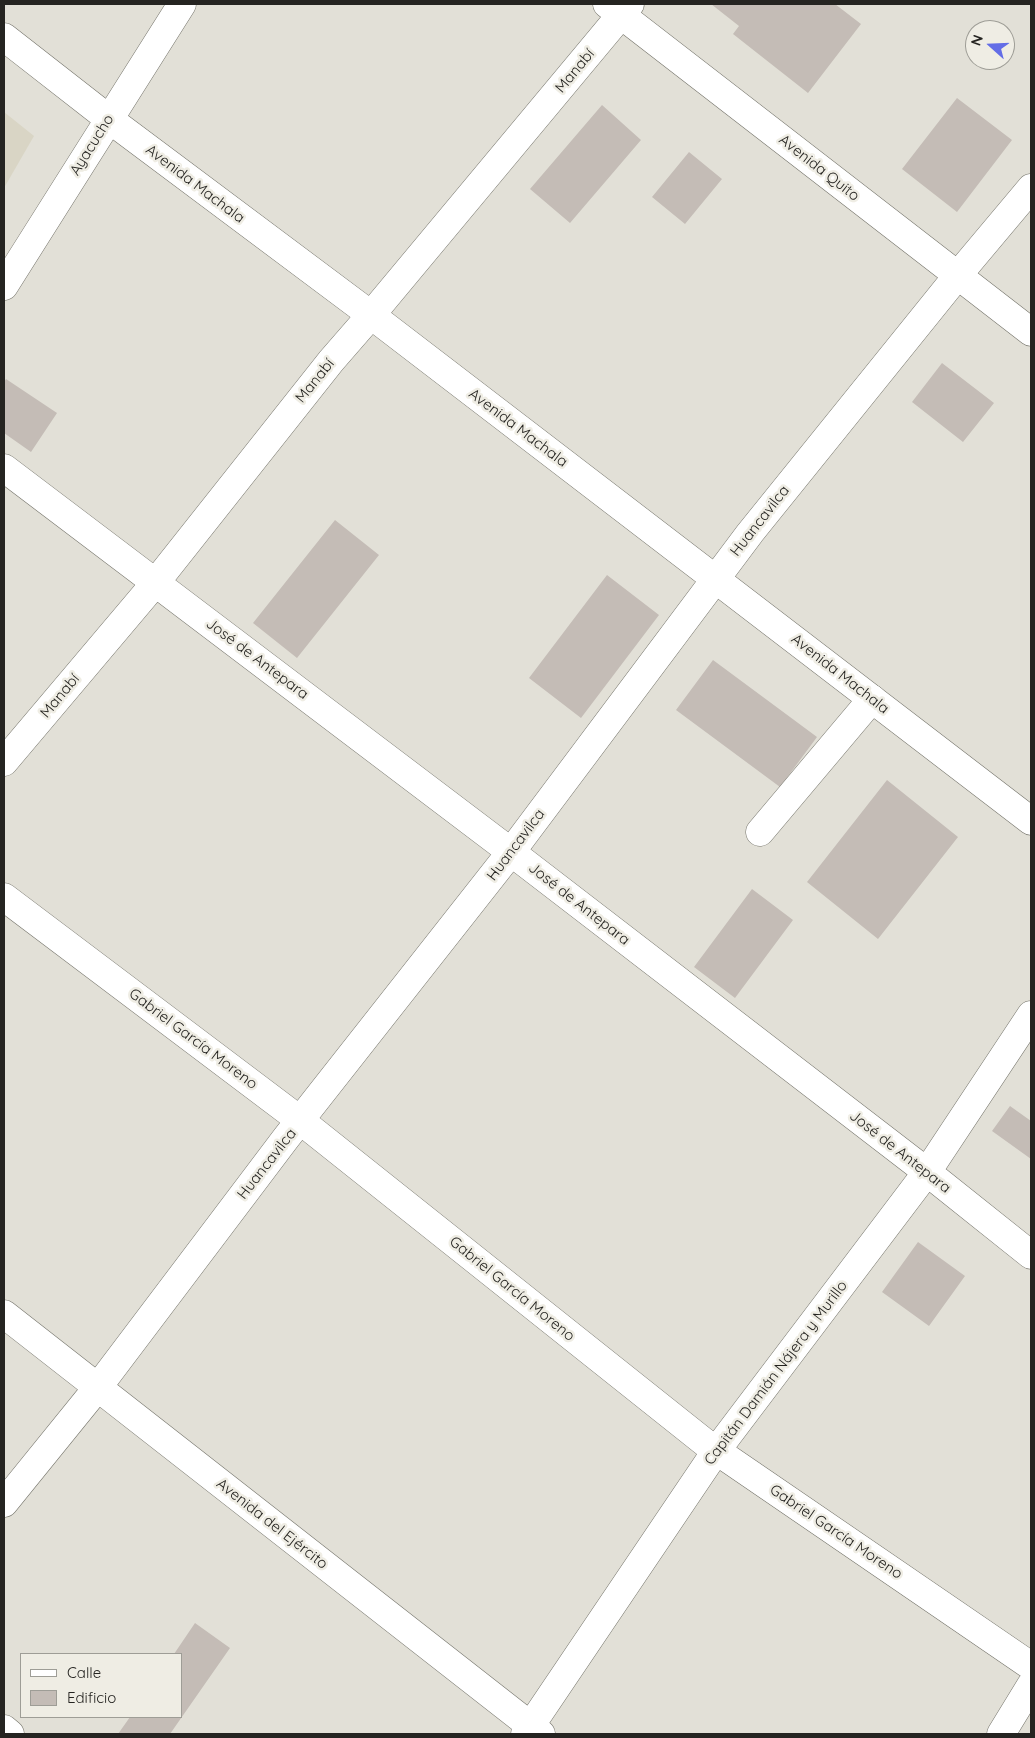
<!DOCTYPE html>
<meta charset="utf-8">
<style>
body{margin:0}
#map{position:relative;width:1035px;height:1738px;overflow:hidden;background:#e2e0d7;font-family:Quicksand,sans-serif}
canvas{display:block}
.frame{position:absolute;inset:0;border:5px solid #252421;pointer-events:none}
.legend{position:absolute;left:20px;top:1653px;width:162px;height:65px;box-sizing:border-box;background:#efede4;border:1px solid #9e9d96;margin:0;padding:6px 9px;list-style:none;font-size:15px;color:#252421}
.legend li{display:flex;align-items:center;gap:10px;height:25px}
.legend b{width:25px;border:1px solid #9e9d96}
.north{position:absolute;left:965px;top:20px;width:50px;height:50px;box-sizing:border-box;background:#efede4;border:1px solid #9e9d96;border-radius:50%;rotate:290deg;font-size:14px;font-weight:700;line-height:20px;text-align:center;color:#252421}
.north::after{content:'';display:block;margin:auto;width:18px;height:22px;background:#636de6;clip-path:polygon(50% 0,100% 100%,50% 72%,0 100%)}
</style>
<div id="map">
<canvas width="1035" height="1738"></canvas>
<div class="frame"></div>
<ul class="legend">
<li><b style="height:6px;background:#fff"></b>Calle</li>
<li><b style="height:14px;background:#c4bcb6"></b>Edificio</li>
</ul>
<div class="north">N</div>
</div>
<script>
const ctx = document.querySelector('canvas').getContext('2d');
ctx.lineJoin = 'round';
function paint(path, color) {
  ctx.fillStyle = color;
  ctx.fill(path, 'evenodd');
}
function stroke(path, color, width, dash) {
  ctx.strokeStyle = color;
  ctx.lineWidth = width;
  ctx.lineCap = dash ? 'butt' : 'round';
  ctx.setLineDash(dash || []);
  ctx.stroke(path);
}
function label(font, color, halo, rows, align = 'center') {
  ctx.font = font + ' Quicksand,sans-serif';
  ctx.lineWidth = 5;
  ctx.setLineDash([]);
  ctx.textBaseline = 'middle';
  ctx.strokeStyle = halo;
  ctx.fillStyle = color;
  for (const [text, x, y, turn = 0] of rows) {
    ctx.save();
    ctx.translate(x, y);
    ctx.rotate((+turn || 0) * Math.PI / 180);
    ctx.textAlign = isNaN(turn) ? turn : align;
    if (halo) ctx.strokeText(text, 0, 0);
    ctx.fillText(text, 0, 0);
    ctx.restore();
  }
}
const built = new Path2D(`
 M4,112L34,136L4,188Z`);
const building = new Path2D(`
 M711,4H835L861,24L808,93L733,34L739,26Z
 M957,98L1012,140L957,212L902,169Z
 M602,105L641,140L570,223L530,189Z
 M689,152L722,179L685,224L652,197Z
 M942,363L994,403L963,442L912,402Z
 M6,379L57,413L31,452L4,433V382Z
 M335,520L379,555L297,658L253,623Z
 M607,575L659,615L581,718L529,678Z
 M713,660L817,737L780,787L676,710Z
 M887,780L958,837L878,939L807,882Z
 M752,889L793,920L735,998L694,967Z
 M1010,1106L1031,1121V1159L992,1131Z
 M918,1242L965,1276L929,1326L882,1292Z
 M195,1623L230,1648L170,1734H118L130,1717H181V1654H174Z`);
const minor = new Path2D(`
 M4,286L182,4
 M4,468L511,852L927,1172L1031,1255
 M4,762L156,582L331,361L371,315L630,4
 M760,832L872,699
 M4,897L301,1121L708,1445L1031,1666
 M4,1314L541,1734
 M4,1503L98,1387L286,1138L511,852L750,533L958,275L1031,188
 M4,1729L10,1734
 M525,1734L716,1451L927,1172L1031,1015
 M1001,1734L1031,1685`);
const major = new Path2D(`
 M607,4L1031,332
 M4,37L109,119L371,315L1031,821`);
const streetNames = [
 ["Manabí",575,71,-50],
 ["Ayacucho",92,145,-58],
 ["Avenida Quito",819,168,38],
 ["Avenida Machala",195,184,37],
 ["Manabí",315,381,-51],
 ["Avenida Machala",518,428,37],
 ["Huancavilca",760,521,-52],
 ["José de Antepara",257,659,37],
 ["Avenida Machala",840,674,38],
 ["Manabí",60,696,-50],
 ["Huancavilca",516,845,-53],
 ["José de Antepara",579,904,38],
 ["Gabriel García Moreno",193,1039,37],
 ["José de Antepara",900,1152,38],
 ["Huancavilca",267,1164,-52],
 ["Gabriel García Moreno",512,1289,39],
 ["Capitán Damián Nájera y Murillo",776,1373,-53],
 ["Avenida del Ejército",272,1524,38],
 ["Gabriel García Moreno",836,1532,34]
];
paint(built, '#d9d5c5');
paint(building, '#c4bcb6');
stroke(minor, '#74736a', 29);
stroke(major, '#74736a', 29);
stroke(minor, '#fff', 28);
stroke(major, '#fff', 28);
label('15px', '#252421', '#efede4', streetNames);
</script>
